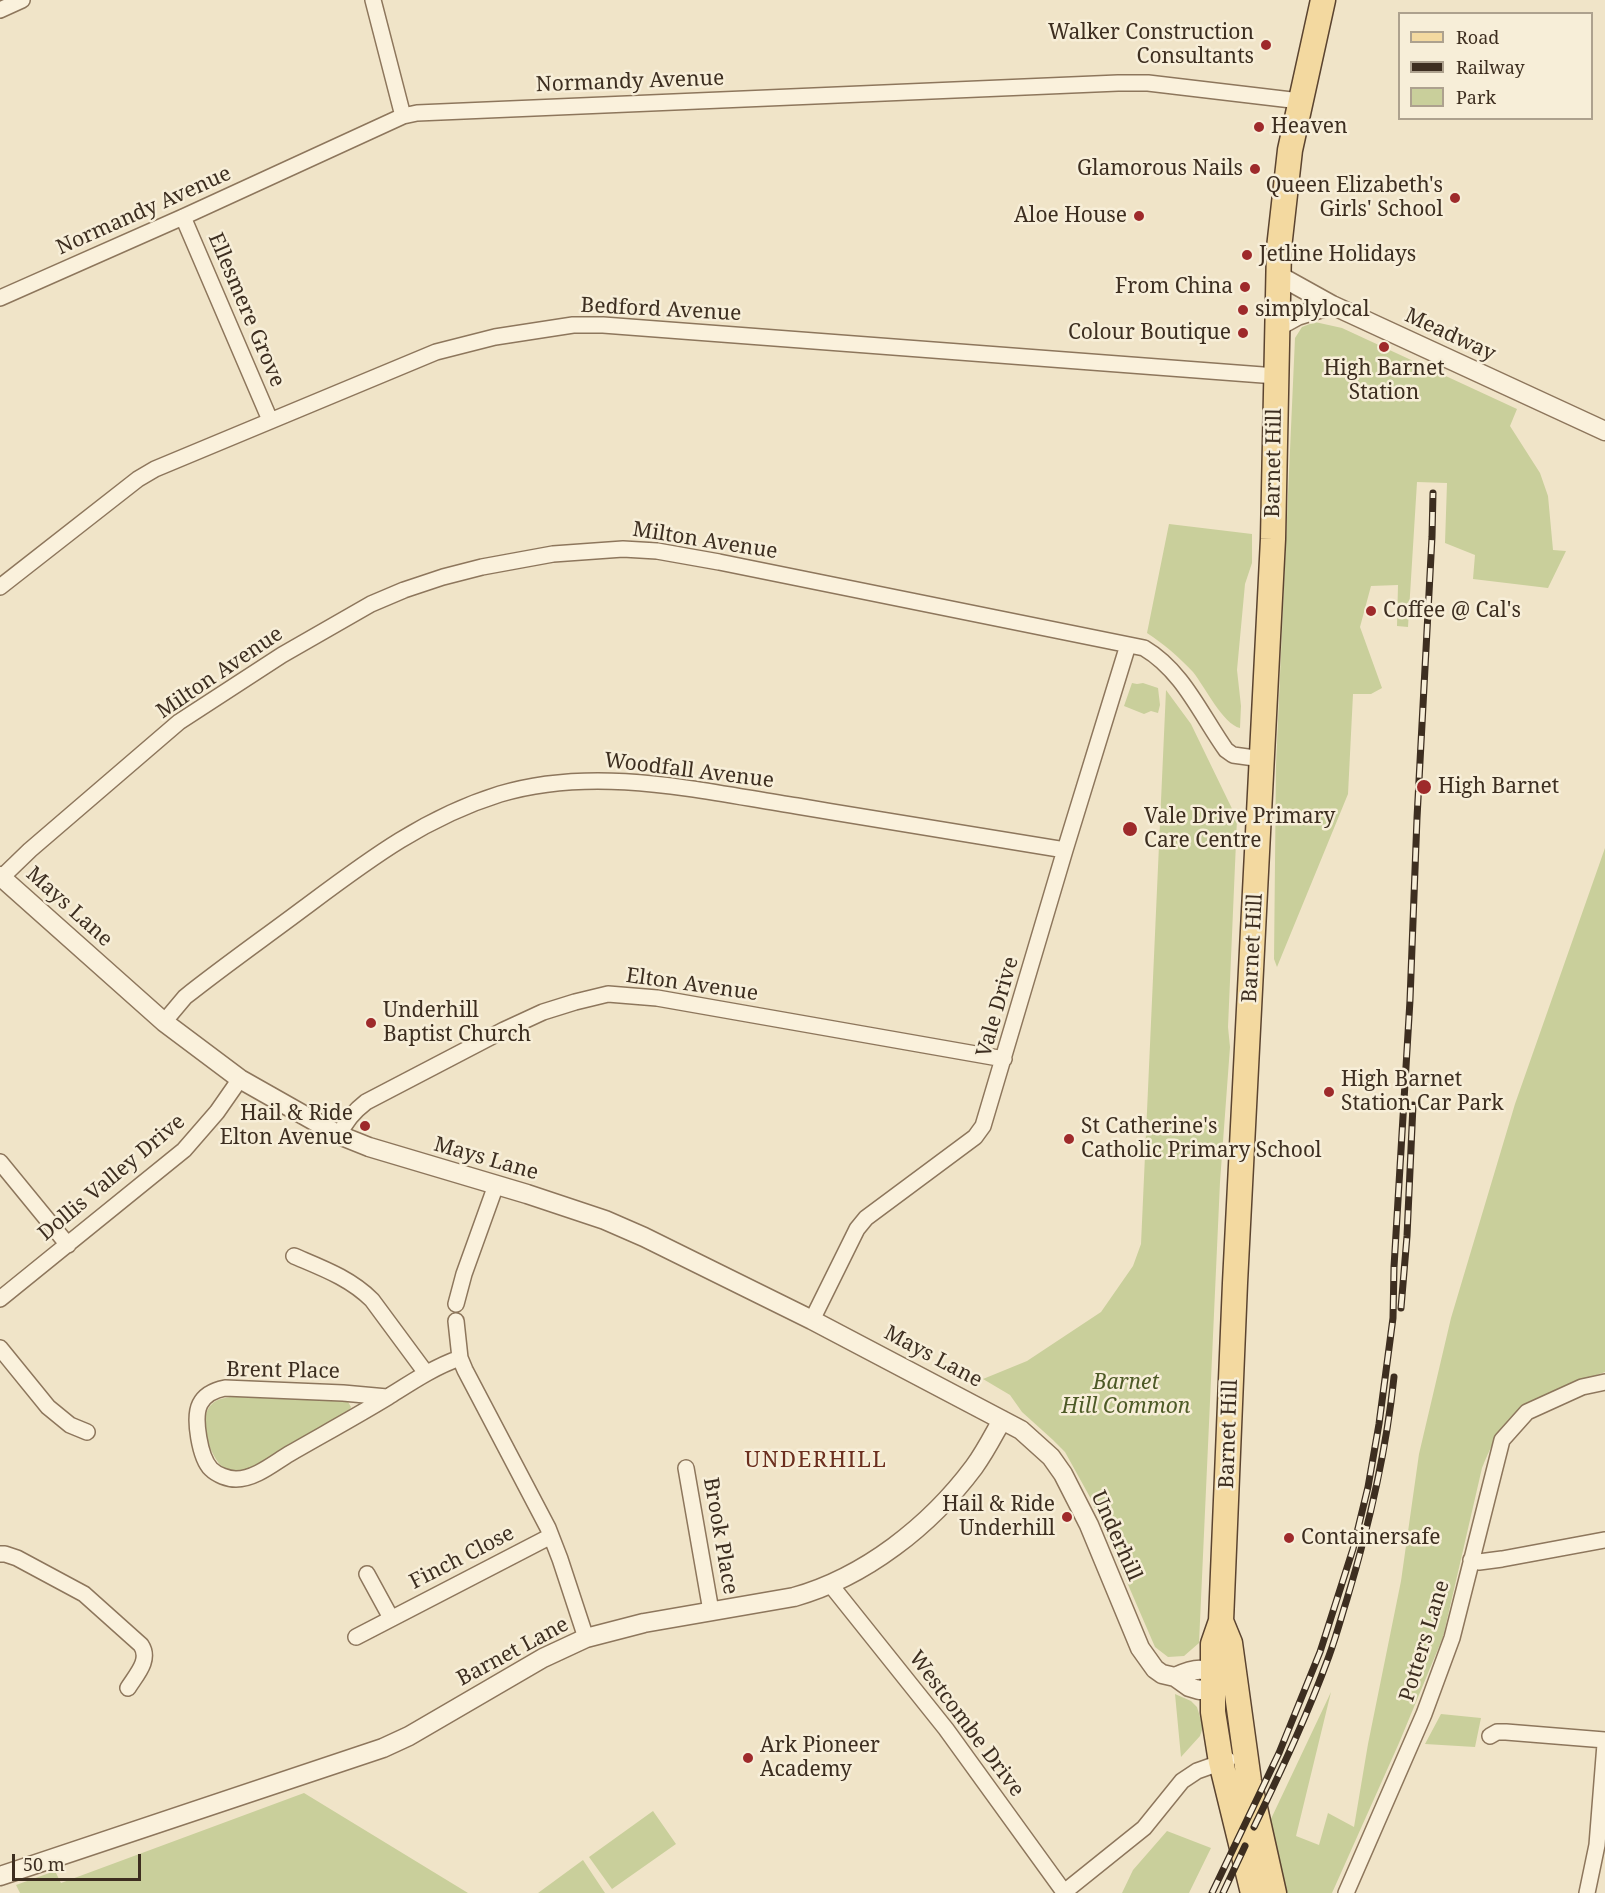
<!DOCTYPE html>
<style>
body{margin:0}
#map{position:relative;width:1605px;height:1893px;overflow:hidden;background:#f0e4c8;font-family:"Noto Serif",serif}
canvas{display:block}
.legend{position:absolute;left:1398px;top:12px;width:195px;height:108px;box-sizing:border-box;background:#f7eed8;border:2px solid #ada18e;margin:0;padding:8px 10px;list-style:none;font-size:18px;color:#3d2e20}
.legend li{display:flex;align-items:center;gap:12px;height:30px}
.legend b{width:30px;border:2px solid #ada18e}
.scale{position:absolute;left:12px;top:1854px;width:129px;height:27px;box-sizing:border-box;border:3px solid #3d2e20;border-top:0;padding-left:8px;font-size:18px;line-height:21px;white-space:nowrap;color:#3d2e20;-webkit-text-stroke:4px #f7eed8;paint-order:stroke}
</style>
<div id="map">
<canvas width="1605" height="1893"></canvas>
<ul class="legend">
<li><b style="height:8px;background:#f3d9a0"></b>Road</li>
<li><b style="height:8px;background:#3d2e20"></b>Railway</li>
<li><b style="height:16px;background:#c9cf9b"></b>Park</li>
</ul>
<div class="scale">50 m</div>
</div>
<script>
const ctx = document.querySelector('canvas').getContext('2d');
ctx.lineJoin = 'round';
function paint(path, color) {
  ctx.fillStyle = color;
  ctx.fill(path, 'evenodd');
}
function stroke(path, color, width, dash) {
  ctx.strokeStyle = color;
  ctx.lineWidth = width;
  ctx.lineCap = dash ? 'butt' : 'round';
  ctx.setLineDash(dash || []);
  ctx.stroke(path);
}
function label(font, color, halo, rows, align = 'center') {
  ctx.font = font + ' "Noto Serif",serif';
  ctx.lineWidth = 5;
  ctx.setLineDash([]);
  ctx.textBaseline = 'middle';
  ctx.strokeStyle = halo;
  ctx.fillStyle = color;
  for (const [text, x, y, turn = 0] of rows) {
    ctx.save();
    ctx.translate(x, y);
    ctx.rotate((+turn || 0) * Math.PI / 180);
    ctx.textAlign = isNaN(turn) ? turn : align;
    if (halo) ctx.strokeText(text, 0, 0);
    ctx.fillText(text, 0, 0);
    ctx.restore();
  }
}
const green = new Path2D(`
 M1315,322L1342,328L1517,409L1510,426L1540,473L1548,496L1553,550L1566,551L1548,588L1473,579L1475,555L1445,543L1447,483L1417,482L1408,627L1397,626L1398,585L1371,586L1360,627L1382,688L1371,694H1353L1348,794L1277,967L1274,959L1276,765L1295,338L1302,327Z
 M1169,524L1252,534V563L1245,584L1237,670L1241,706L1240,728C1223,724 1205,687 1193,672C1179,657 1164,644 1147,633Z
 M1132,683L1137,684L1143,683L1158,688L1160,705L1158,713L1151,711L1144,714L1124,706Z
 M1166,690L1191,724L1237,819L1228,1027L1230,1047L1220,1182L1199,1643L1184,1656L1168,1657L1155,1647L1091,1499L1065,1452L1053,1440L1022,1412L1010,1395L983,1379L1027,1361L1101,1312L1133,1266L1141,1244Z
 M1605,848V1372C1575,1382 1532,1396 1509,1419C1497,1432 1489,1451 1482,1468L1443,1637L1399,1743L1332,1893H1287L1270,1821L1331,1692L1296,1836L1319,1845L1328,1813L1354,1827L1368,1744L1401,1581L1419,1454L1451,1318L1515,1104Z
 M241,1396L347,1400L351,1407L347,1414L248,1470L228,1471C211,1463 195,1417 213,1403C220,1397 232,1397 241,1396Z
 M1175,1694L1191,1701L1197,1707L1203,1727L1200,1736L1181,1757Z
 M1441,1714L1481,1718L1475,1747L1425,1744Z
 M304,1793L468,1893H20L16,1885L55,1871L61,1883Z
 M653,1811L676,1844L612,1889L589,1857Z
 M1167,1831L1211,1848L1189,1893H1122L1133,1870Z
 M583,1860L605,1893H538Z`);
const minor = new Path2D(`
 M373,0L403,116
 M0,10L22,0
 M183,217L270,420
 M0,298L183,217L403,116L417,113L1118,83H1148L1300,101
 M0,587L138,479L155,469L436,352L495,337L573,325H603L1276,376
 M2,877L30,850L179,722L282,655L371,604L404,590L443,577L482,567L553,554L623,549L657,551L719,562L1144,648C1183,671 1201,715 1226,750L1233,755L1262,759
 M164,1022L185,997C224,966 264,938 304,908C367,861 423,818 500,794C597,765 700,791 797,806C886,821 975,835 1065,850
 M339,1135C346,1121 353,1112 366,1102L504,1030L543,1012L575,1002L608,994L657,998L1004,1059
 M0,1162L68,1245
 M294,1256C322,1268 350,1278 372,1300L426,1373
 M0,1299L184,1150L217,1112L240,1079
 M456,1304L464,1274L496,1185
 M812,1320L857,1229L866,1218L975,1137L983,1126L1065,850L1128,645
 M456,1321L460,1358L465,1370L548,1528L560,1559L586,1638
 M0,1348L48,1407L70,1425L87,1432
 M387,1397L343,1393L225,1388C215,1390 205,1394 200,1404C193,1418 200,1458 211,1469C217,1475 228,1479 236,1479C255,1479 274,1463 289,1454C322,1435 355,1417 388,1397C412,1382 434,1367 460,1358
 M686,1468L711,1611
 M0,1554H5L17,1558L84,1594L141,1645C151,1660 136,1675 128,1688
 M1471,1560L1479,1562L1502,1559L1604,1540
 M367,1574L391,1618
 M830,1584L946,1729L1064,1892
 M356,1637L551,1536
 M1490,1736L1497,1732H1506L1605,1740
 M1063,1893L1144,1828L1182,1781L1197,1771L1228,1760
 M1346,1893L1424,1714L1452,1638L1502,1440L1527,1412L1582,1387L1605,1382
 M1587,1893L1597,1845L1605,1744`);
const tertiary = new Path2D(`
 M1278,275L1332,305L1605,431
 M1277,327L1297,316L1332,305
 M0,876L164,1022L240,1079L339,1135L369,1147L527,1194L605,1220L644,1237L812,1320L1021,1430L1051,1457L1063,1474L1089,1525L1140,1648L1155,1669L1162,1674L1175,1677L1189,1687L1199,1690L1212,1688L1223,1680
 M1175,1677C1194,1668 1206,1666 1223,1679
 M0,1876L383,1748L409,1736L543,1658L586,1638L644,1623L794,1597C865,1577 930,1526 974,1467C985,1452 993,1436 1002,1420`);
const primary = new Path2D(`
 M1221,1621L1230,1643L1249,1781L1274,1893
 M1253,1893L1221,1762L1213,1712V1644L1221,1621L1235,1283L1273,539L1279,248L1290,150L1323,0`);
const rail = new Path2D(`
 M1401,1308L1407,1236L1413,1105
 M1254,1827C1281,1771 1308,1714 1329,1656C1336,1637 1341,1618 1347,1599C1369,1526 1386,1453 1394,1377
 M1212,1893L1279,1753L1320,1652L1353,1549L1368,1487L1379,1424L1393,1318L1394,1267L1410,1000L1417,818L1432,537L1433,493
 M1223,1893L1245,1846`);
const markers = [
 [1266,45,6,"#9e2a2b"],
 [1259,127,6,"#9e2a2b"],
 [1255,169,6,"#9e2a2b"],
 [1455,198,6,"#9e2a2b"],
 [1139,216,6,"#9e2a2b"],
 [1247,255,6,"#9e2a2b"],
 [1245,287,6,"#9e2a2b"],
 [1243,310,6,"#9e2a2b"],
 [1243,333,6,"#9e2a2b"],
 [1384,347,6,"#9e2a2b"],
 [1371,611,6,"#9e2a2b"],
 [1424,787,8,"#9e2a2b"],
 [1130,829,8,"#9e2a2b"],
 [371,1023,6,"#9e2a2b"],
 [1329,1092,6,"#9e2a2b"],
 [365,1126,6,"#9e2a2b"],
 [1069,1139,6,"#9e2a2b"],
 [1067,1517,6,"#9e2a2b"],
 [1289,1538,6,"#9e2a2b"],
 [748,1758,6,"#9e2a2b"]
];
const poiNames = [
 ["Walker Construction",1254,33,"right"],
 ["Consultants",1254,57,"right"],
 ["Heaven",1271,127],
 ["Glamorous Nails",1243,169,"right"],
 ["Queen Elizabeth's",1443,186,"right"],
 ["Girls' School",1443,210,"right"],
 ["Aloe House",1127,216,"right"],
 ["Jetline Holidays",1259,255],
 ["From China",1233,287,"right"],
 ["simplylocal",1255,310],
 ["Colour Boutique",1231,333,"right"],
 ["High Barnet",1384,369,"center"],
 ["Station",1384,393,"center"],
 ["Coffee @ Cal's",1383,611],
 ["High Barnet",1438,787],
 ["Vale Drive Primary",1144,817],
 ["Care Centre",1144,841],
 ["Underhill",383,1011],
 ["Baptist Church",383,1035],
 ["High Barnet",1341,1080],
 ["Station Car Park",1341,1104],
 ["Hail & Ride",353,1114,"right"],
 ["Elton Avenue",353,1138,"right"],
 ["St Catherine's",1081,1127],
 ["Catholic Primary School",1081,1151],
 ["Hail & Ride",1055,1505,"right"],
 ["Underhill",1055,1529,"right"],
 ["Containersafe",1301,1538],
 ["Ark Pioneer",760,1746],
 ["Academy",760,1770]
];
const streetNames = [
 ["Normandy Avenue",630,82,-2],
 ["Normandy Avenue",144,211,-24],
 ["Ellesmere Grove",246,310,67],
 ["Bedford Avenue",661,310,3],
 ["Meadway",1450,335,25],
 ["Barnet Hill",1274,463,-89],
 ["Milton Avenue",705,541,9],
 ["Milton Avenue",220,673,-34],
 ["Woodfall Avenue",689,771,7],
 ["Mays Lane",69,907,42],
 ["Barnet Hill",1253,948,-87],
 ["Elton Avenue",692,985,8],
 ["Vale Drive",998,1007,-74],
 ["Mays Lane",486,1159,16],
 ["Dollis Valley Drive",112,1178,-40],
 ["Mays Lane",933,1357,28],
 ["Brent Place",283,1371,1],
 ["Barnet Hill",1229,1434,-88],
 ["Brook Place",720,1536,80],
 ["Underhill",1116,1536,66],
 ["Finch Close",462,1558,-27],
 ["Potters Lane",1425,1641,-73],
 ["Barnet Lane",513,1652,-28],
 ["Westcombe Drive",966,1724,53]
];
const parkNames = [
 ["Barnet",1126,1383],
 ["Hill Common",1126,1407]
];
const neighbourhoodNames = [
 ["UNDERHILL",816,1461]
];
paint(green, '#c9cf9b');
stroke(minor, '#8d765c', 18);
stroke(tertiary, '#8d765c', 21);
stroke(primary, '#5b4430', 27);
stroke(minor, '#faf1dc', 15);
stroke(tertiary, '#faf1dc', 18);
stroke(primary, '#f3d9a0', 24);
stroke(rail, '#3d2e20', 7);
stroke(rail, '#f7eed8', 4.5, [14]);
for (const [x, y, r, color] of markers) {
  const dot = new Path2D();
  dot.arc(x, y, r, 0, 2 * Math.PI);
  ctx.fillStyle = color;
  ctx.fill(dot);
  stroke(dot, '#f7eed8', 2);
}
label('21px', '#3d2e20', '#f7eed8', poiNames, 'left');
label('21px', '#3d2e20', '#f7eed8', streetNames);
label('italic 21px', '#4d5a26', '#f7eed8', parkNames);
ctx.letterSpacing = '1.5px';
label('22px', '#6b2e1e', '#f7eed8', neighbourhoodNames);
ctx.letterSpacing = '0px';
</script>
